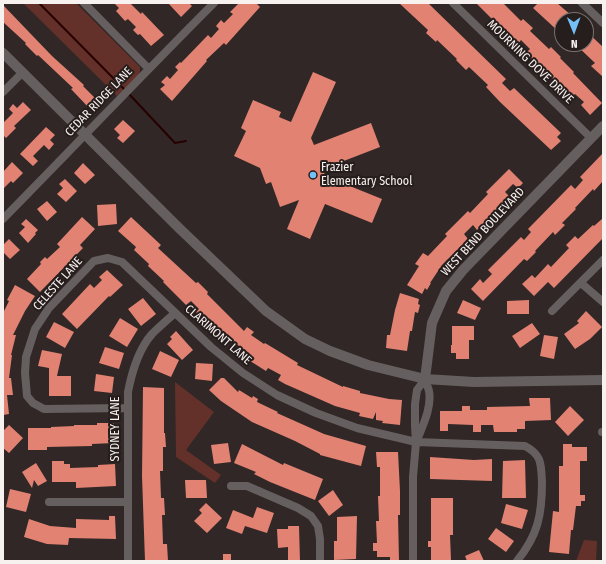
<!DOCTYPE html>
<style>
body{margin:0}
#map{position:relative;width:606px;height:564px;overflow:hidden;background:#302726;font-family:"Fira Sans Condensed",sans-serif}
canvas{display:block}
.frame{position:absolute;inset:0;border:4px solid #f7f1f0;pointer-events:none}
.north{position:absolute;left:554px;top:12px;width:40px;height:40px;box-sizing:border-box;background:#261e1c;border:1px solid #7a7271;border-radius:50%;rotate:179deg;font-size:11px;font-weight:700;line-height:16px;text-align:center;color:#f7f1f0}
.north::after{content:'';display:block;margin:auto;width:14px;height:18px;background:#74c0f6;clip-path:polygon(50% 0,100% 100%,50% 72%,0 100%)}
</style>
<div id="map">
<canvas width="606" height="564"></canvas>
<div class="frame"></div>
<div class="north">N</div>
</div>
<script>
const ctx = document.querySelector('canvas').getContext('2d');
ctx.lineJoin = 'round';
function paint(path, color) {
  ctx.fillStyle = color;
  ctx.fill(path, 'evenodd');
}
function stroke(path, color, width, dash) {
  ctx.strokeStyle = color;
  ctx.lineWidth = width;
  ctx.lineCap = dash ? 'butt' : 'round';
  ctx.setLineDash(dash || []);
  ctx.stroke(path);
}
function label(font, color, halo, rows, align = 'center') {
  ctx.font = font + ' "Fira Sans Condensed",sans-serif';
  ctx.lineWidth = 4;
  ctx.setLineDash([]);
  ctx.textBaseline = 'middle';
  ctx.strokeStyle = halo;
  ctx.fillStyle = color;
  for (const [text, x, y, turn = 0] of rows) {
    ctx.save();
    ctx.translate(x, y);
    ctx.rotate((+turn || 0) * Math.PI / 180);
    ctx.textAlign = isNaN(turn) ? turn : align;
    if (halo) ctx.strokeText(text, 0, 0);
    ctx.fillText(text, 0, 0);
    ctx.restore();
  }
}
const green = new Path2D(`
 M23,3H76L140,67V71L138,76L117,96Z
 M175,382L214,412L186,450L221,475L215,483L176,457Z
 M584,540L597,541L596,561H576Z`);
const stream = new Path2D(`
 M39,3L126,91
 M129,94L175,143L186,141`);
const building = new Path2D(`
 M114,3H130L141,14L142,12L164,35L151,46L140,34L138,35L133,30L136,27L128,19L125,21L116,11L119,8Z
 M168,3H189L192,6L181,17Z
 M239,3H256L260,7L226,45L224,43L206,60L207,61L172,101L160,89L165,85L161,82L167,76L170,79L178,70L175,67L180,62L181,63L208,35L211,38L219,29L216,26L221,20L224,23L233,14L230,12Z
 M399,3H428L506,79L502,83L510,91L514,88L561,133L557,137L561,141L551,150L500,102L486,87L488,85L469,67L466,70L456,60L457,59L437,40L436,42L426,33L428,30Z
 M476,3H503L521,21L523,19L533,28L530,31L549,49L551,47L561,57L560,58L574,72L573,73L602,103L590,115L581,105L584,102L575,94L572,97L526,53L530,49L521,40L517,45L511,40L513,37L503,27L502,29Z
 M538,3H557L572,16L569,20H562V27L558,31L533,8Z
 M3,5L52,56L84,85L83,86L97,100L89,108L71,89L73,88L38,55L37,56L25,44L26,43L3,22Z
 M586,31L603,47V77L591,66L595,63L575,44H586Z
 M313,72L336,82L311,138L314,145L371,123L380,147L323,169L325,176L382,199L372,223L325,204L310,239L287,229L299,200L280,207L271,182L266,184L260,168L234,156L246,131L241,128L253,100L281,112L279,117L291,122Z
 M23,102L31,110L14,126L16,128L6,138L3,135V123L13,113L9,109L13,104L17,108Z
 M123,120L135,131L123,143L117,138L120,135L114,129Z
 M46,127L55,135L50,140L54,144L49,150L44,145L33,156L38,161L33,166L20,154Z
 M603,153V181L594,191L593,189L575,208L576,209L562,223L565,225L555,235L553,232L535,251L536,252L527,261L524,259L483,301L471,289L480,279L483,283L492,274L488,270L521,237L524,240L531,232L528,229L571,185L575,189L583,180L580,177Z
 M12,162L23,173L13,183L11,181L3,189V172Z
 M83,163L95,175L85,184L74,173Z
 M509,169L523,183L518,188L513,184L505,192L509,196L482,225L477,230L473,225L464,234L468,239L442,265L430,283H431L427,290L425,288L422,294L407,285L419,266L415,264L423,253L428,256L447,236L445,234L468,211L470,213L488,194L486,192Z
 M65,179L77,191L66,202L57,194L63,188L59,184Z
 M47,201L57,212L47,221L37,209Z
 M116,204L117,224L98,226L97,205Z
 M82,217L95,229L80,245L83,248L40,292L27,279L41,264L40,262L45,257L47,259L60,247L57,244Z
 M131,217L161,245L158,248L196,283L198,282L208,292L207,294L244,331L247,327L254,332L251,335L264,344L265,343L298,363L297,365L343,387V386L360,391V393L389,399L402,400L400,425L382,423L383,421L376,420V412L373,419L359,416L360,413L335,406L285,384L278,380L281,375L268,368L266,371L239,354L243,349L230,339L227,343L196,312L199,309L191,301L186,305L163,282L164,281L148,266L149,264L134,250L136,247L118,231Z
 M603,218V238L554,288L548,282L534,296L522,284L532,275L535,278L548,264L551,267L569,248L566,245L575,236L578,239L593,225L594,226Z
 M26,219L38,230L35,233L36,234L28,243L19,233L25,227L21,224Z
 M9,239L20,250L10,259L3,252V245Z
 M107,270L123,285L110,297L109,296L77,329L62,314L90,284L94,288L102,280L99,277Z
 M15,285L35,296L25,311L13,335H16L11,355H12L9,378H11L13,395H7L9,414L3,415V313L9,301L7,300Z
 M400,293L419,299L418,304L420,305L418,313L415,312L412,331H410L407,351L386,348L387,335H390L395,310Z
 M143,298L156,314L141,326L128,309Z
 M463,300L481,308L475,320L457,313Z
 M529,300V314H507V301Z
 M586,311L602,327L590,339L575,349L564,334L579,323L577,321Z
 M120,318L138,329L127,347L109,336Z
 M54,322L74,332L65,348L46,337Z
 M532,323L540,334L520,348L512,336Z
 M452,326H474V340H469V359H456V353H451V345H452Z
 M176,331L193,350L182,360L167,344L172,339L170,337Z
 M544,335L558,337L554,359L540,356Z
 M105,347L124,353L119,369L99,363Z
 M42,350L62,354L57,376H71V396H49V368L38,366Z
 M160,351L179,360L171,377L152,369Z
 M196,363L213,364L212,381L195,379Z
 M96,374L114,377L112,393L94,391Z
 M221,378H224L238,392L239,390L252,398L253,396L258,399L257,402L278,412L277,413L324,434L366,446L361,466L320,455V454L295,441L252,422L221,401L209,390Z
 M143,387L164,388V433H165L166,447H163V471H160L161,498H164L165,515H162L163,544H167L168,561H145L142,476Z
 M529,398H550L551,420L525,421V429H517V432H494L493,425H481V432H473V425L448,424V431H440V411H462V406H470V410H487V407L530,406Z
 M570,406L584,420L568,436L555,422Z
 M97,423H114V443L92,444V446L47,447V450H28V428H51V427L74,426V425H97Z
 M9,425L23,438L9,453L3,448V431Z
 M228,443L231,462L214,464L211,445Z
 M242,444L283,465L284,463L323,479L315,500L270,482L254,474L256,472L234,463Z
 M563,444H572V447H587V461H580V495H585V501H581V506H576L573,530H571L569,554L549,552L553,511L559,512V466H563Z
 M376,452H398L400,491V515H398L399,560H390V557H377V551H373V543H377L376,521H379L378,496H380V467H377Z
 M430,457L474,460L492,459V481L430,479Z
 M525,460L526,498H502L503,461Z
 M52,461H64V464H70V468L98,467V465L115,464L116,486L76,488V482H52Z
 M36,463L47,481L38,486L34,480L32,488L22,472Z
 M185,480H206L207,498H186Z
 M10,489L31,494L26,512L6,507Z
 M333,490L343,505L329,516L318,501Z
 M431,498H453V535H450L451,560H431V547H428V541H431Z
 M206,503L222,518L207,533L194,521L202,513L199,510Z
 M506,504L528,510L522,529L501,523Z
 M257,507L274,513L267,533L245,526L242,534L226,528L233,510L253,518Z
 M109,516H115L116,539L69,538L68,545L47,544L24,537L29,519L50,526L76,528V519L109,520Z
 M357,516L356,559L334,560V541H337V517Z
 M288,526H299L300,561H288V547L278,548L277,529H288Z
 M496,528L514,541L506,552L488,539Z
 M479,550L484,561H467L465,556Z
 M223,554H231V561H223Z`);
const minor = new Path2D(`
 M84,3L148,68
 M453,3L591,138
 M582,3L603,23
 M3,92L23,72
 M3,219C74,147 143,74 214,3
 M581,283L603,302
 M552,311L603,260
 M128,408L44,409L33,403L27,396L25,373L26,357L35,329L49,308L94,261L108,258L122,262L211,347L243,373L277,395L316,413L357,428L416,442L525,446C542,455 541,464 542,482C542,515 538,535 517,561
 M602,432H603
 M417,440C423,425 432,407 429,391C428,387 426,383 425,379
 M231,486H247L298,508L311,516L318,526L320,539V561
 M49,502H128
 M128,561V392C132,371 138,350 152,334C159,327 167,320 175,313
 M413,561V477L416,442L415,426V404L417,390L425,379`);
const tertiary = new Path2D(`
 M3,53L180,229L266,311L305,339L330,351L368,365L425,379L474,382L603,380
 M425,379L432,323L446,291L463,270L603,126`);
const markers = [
 [313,175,4,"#74c0f6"]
];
const streetNames = [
 ["MOURNING DOVE DRIVE",530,62,44],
 ["CEDAR RIDGE LANE",99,102,-46],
 ["WEST BEND BOULEVARD",483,232,-47],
 ["CELESTE LANE",58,284,-48],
 ["CLARIMONT LANE",218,335,41],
 ["SYDNEY LANE",116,429,-90]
];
const poiNames = [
 ["Frazier",321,168],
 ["Elementary School",321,182]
];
paint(green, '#633129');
stroke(stream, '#270000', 2);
paint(building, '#e28272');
stroke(minor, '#65605f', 8);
stroke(tertiary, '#65605f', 10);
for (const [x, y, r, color] of markers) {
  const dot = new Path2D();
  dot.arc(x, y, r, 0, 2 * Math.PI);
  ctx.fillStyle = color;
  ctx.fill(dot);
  stroke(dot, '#261e1c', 1.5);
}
label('12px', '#f7f1f0', '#261e1c', streetNames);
label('12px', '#f7f1f0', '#261e1c', poiNames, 'left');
</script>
